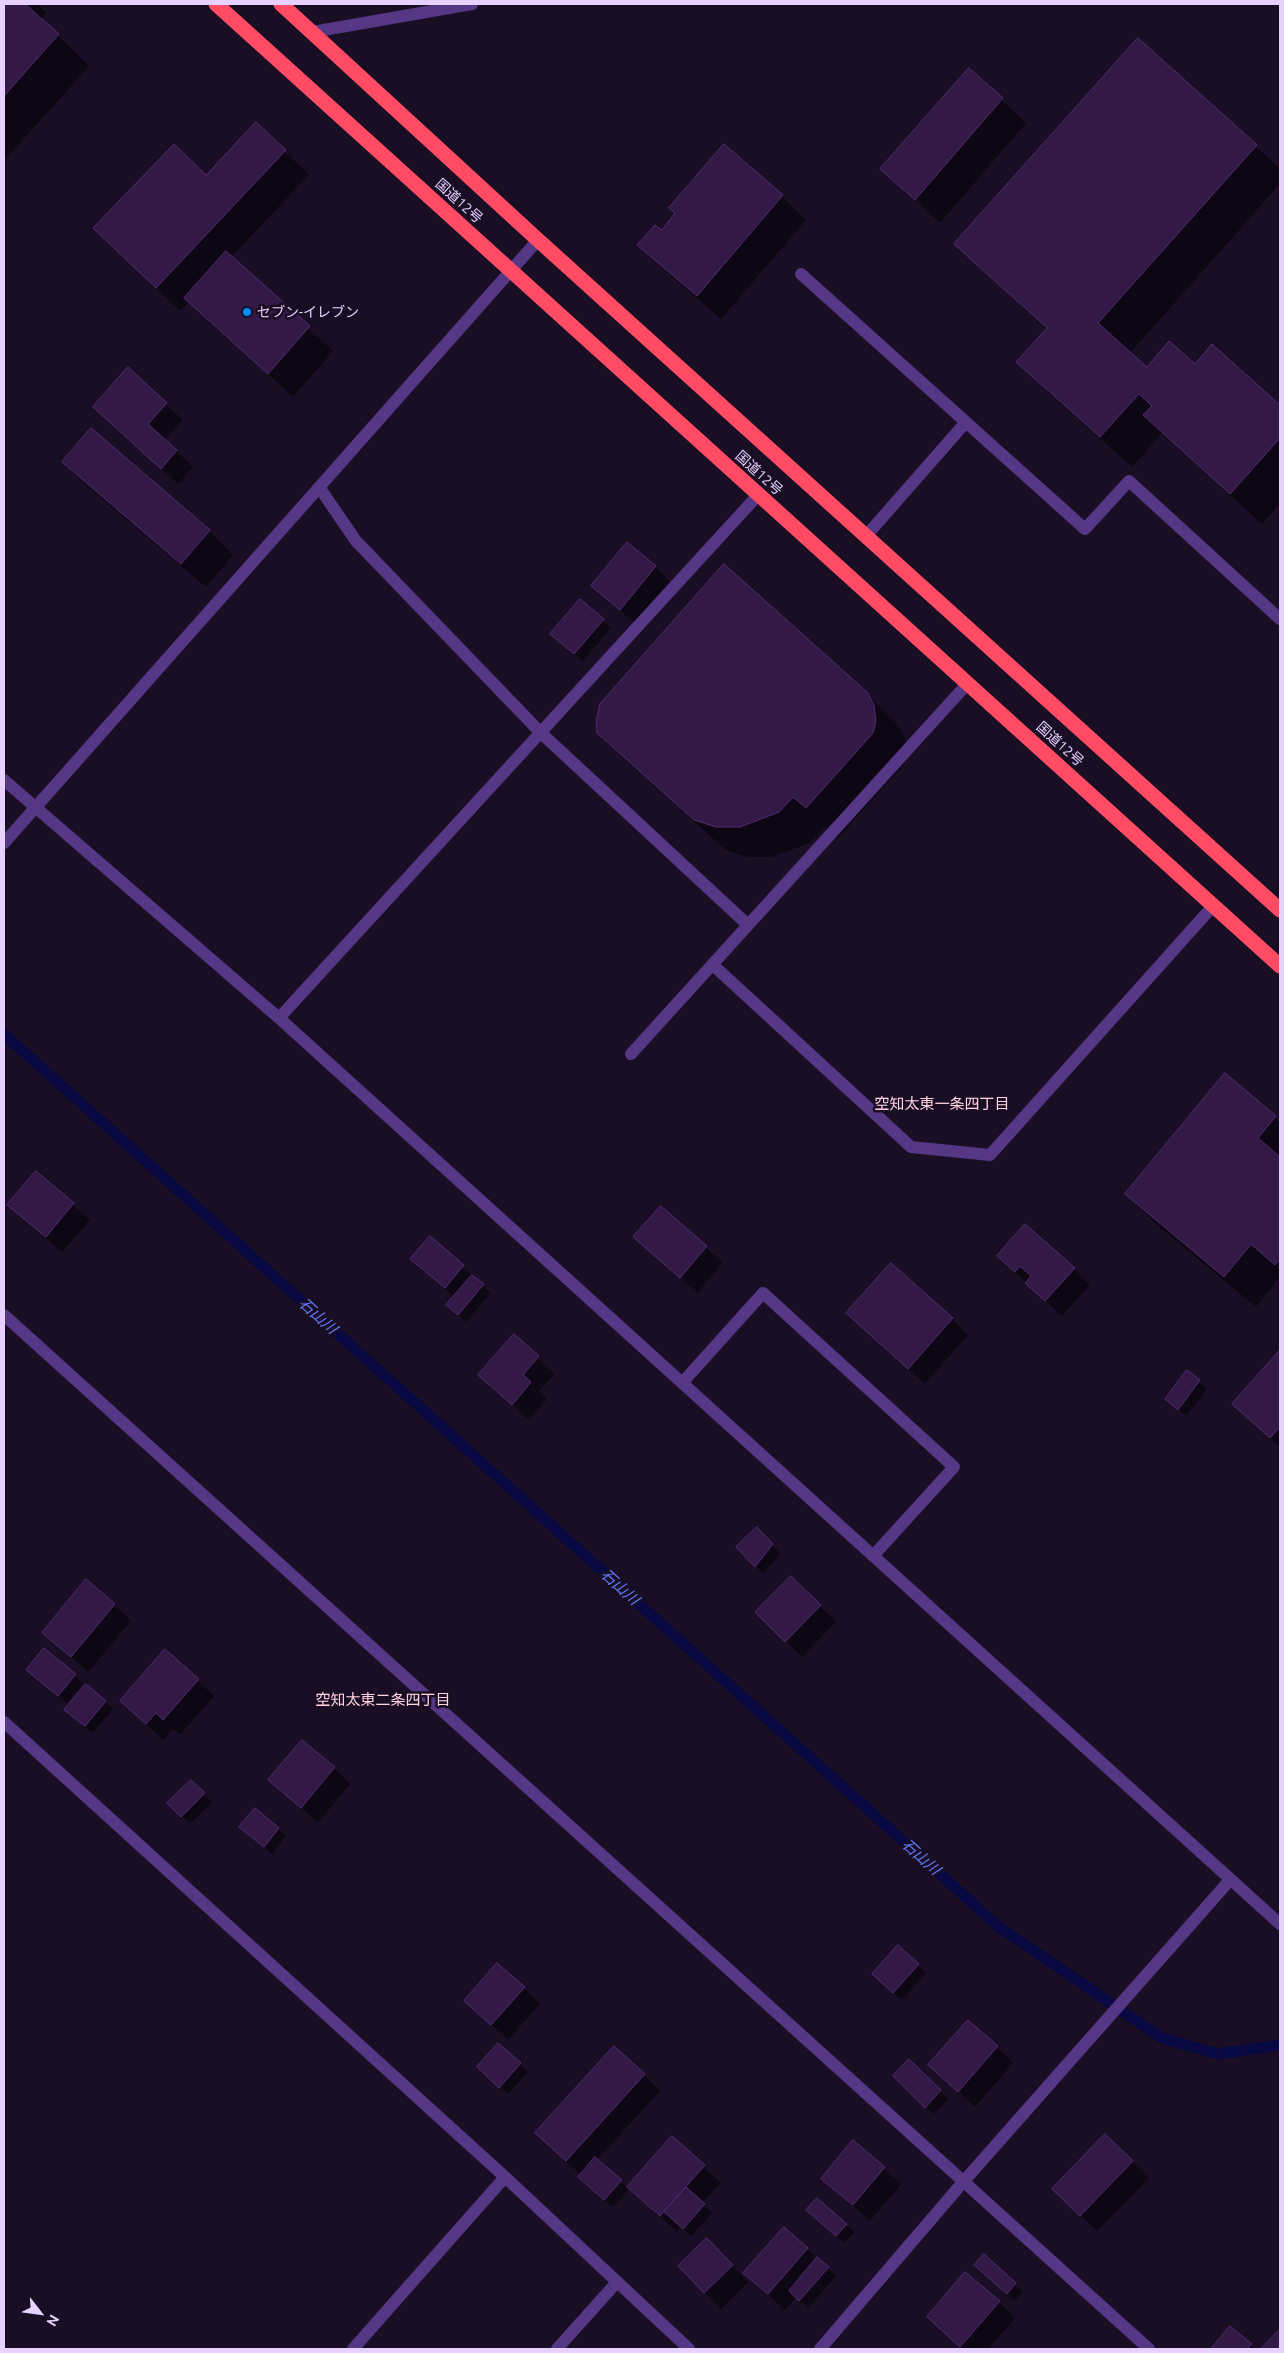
<!DOCTYPE html>
<meta charset="utf-8">
<style>
body{margin:0}
#map{position:relative;width:1284px;height:2353px;overflow:hidden;background:#190e24;font-family:Ubuntu,sans-serif}
canvas{display:block}
.frame{position:absolute;inset:0;border:5px solid #e6d1ff;pointer-events:none}
.north{position:absolute;left:15px;top:2288px;width:50px;height:50px;-webkit-text-stroke:4px #190e24;paint-order:stroke;rotate:120deg;font-size:14px;font-weight:700;line-height:20px;text-align:center;color:#e6d1ff}
.north::after{content:'';display:block;margin:auto;width:18px;height:22px;background:#e6d1ff;clip-path:polygon(50% 0,100% 100%,50% 72%,0 100%)}
</style>
<div id="map">
<canvas width="1284" height="2353"></canvas>
<div class="frame"></div>
<div class="north">N</div>
</div>
<script>
const ctx = document.querySelector('canvas').getContext('2d');
ctx.lineJoin = 'round';
function paint(path, color) {
  ctx.fillStyle = color;
  ctx.fill(path, 'evenodd');
}
function stroke(path, color, width, dash) {
  ctx.strokeStyle = color;
  ctx.lineWidth = width;
  ctx.lineCap = dash ? 'butt' : 'round';
  ctx.setLineDash(dash || []);
  ctx.stroke(path);
}
function label(font, color, halo, rows, align = 'center') {
  ctx.font = font + ' Ubuntu,"Noto Sans JP",sans-serif';
  ctx.lineWidth = 5;
  ctx.setLineDash([]);
  ctx.textBaseline = 'middle';
  ctx.strokeStyle = halo;
  ctx.fillStyle = color;
  for (const [text, x, y, turn = 0] of rows) {
    ctx.save();
    ctx.translate(x, y);
    ctx.rotate((+turn || 0) * Math.PI / 180);
    ctx.textAlign = isNaN(turn) ? turn : align;
    if (halo) ctx.strokeText(text, 0, 0);
    ctx.fillText(text, 0, 0);
    ctx.restore();
  }
}
const shadow = new Path2D(`
 M4,4H38L46,13L41,19L89,66L4,161Z
 M969,70L1026,123L940,223L882,169Z
 M256,124L309,175L231,257L333,351L293,397L189,302L180,311L119,252L206,176Z
 M724,146L782,196L806,220L721,319L663,269L639,245L662,231Z
 M1256,146L1280,169V184L1130,353L1147,368L1195,366L1212,346L1280,406V504L1262,524L1162,433L1132,467L1049,393L1018,362L1047,330L955,244Z
 M128,369L183,420L164,440L193,467L178,484L94,407Z
 M91,429L209,531L233,555L206,587L87,486L63,462Z
 M655,566L671,583L637,625L592,586Z
 M580,600L611,628L583,661L559,641Z
 M866,693L898,725L905,737L906,752L904,764L838,838L825,827L810,843L771,857H748L727,851L630,764L598,733Z
 M1275,1117L1280,1122V1277L1256,1307L1157,1225L1126,1194Z
 M36,1172L90,1220L62,1252L9,1205Z
 M661,1207L723,1263L697,1293L635,1237Z
 M430,1238L491,1293L466,1322L447,1305L455,1297L420,1267Z
 M998,1256L1074,1269L1090,1285L1062,1316Z
 M847,1313L952,1319L968,1335L925,1384Z
 M514,1336L555,1374L539,1391L547,1399L529,1420L480,1375Z
 M1280,1352V1447L1234,1404Z
 M1187,1372L1207,1389L1186,1416L1166,1399Z
 M757,1529L780,1553L763,1574L738,1547Z
 M791,1578L836,1622L802,1657L757,1612Z
 M114,1605L131,1621L88,1672L44,1633Z
 M44,1650L83,1683L67,1703L36,1677Z
 M165,1651L214,1696L180,1735L173,1728L163,1740L121,1701Z
 M105,1702L113,1709L93,1733L66,1710Z
 M334,1768L350,1784L318,1823L270,1780Z
 M191,1781L212,1802L190,1824L169,1803Z
 M241,1827L278,1828L286,1836L272,1854Z
 M898,1947L926,1973L902,2000L881,1982Z
 M524,1988L540,2004L508,2040L465,2001Z
 M498,2045L528,2072L508,2094L486,2075Z
 M997,2047L1013,2063L975,2107L929,2065Z
 M909,2061L948,2099L934,2114L895,2076Z
 M644,2075L660,2091L597,2160L628,2188L672,2138L721,2183L702,2203L712,2213L691,2236L681,2227L677,2232L630,2188L613,2207L587,2185L581,2175L536,2133Z
 M1105,2135L1149,2178L1097,2231L1070,2205Z
 M884,2168L901,2184L870,2221L822,2178Z
 M817,2199L854,2232L845,2243L815,2218Z
 M707,2240L748,2282L721,2309L679,2266Z
 M807,2249L836,2276L808,2308L796,2297L785,2310L745,2273Z
 M984,2256L1023,2292L1016,2301L984,2273Z
 M999,2302L1015,2318L988,2349H963L928,2317Z
 M1230,2328L1251,2345L1255,2349H1212Z`);
const stream = new Path2D(`
 M4,1034L999,1927L1162,2038L1218,2054L1280,2045`);
const building = new Path2D(`
 M4,4H25L59,34L4,96Z
 M1138,38L1257,145L1098,323L1147,367L1169,341L1195,364L1212,344L1280,405V438L1230,494L1143,415L1152,406L1139,394L1100,437L1016,362L1047,328L954,244Z
 M969,68L1003,98L915,200L880,169Z
 M256,122L286,150L156,288L93,228L174,144L206,175Z
 M724,144L783,195L697,296L637,245L655,225L662,230L675,213L669,208Z
 M226,251L310,326L268,374L184,298Z
 M128,367L167,403L148,424L177,450L161,469L93,407Z
 M91,428L210,530L181,564L62,462Z
 M627,542L656,566L620,610L591,586Z
 M724,564L867,692L874,705L876,721L873,733L806,808L793,797L779,812L740,827H716L694,820L597,733L596,721L600,704Z
 M580,599L604,619L574,654L550,634Z
 M1225,1073L1276,1116L1258,1138L1280,1157V1259L1275,1265L1251,1244L1224,1277L1125,1194Z
 M36,1171L74,1203L46,1237L7,1205Z
 M661,1206L707,1246L680,1278L633,1237Z
 M1025,1224L1075,1268L1045,1301L1025,1283L1031,1276L1020,1266L1015,1272L997,1256Z
 M430,1236L464,1265L445,1288L410,1259Z
 M891,1263L953,1318L908,1369L846,1313Z
 M472,1275L484,1284L458,1315L446,1305Z
 M514,1334L539,1356L523,1375L531,1382L512,1405L478,1375Z
 M1280,1350V1427L1270,1438L1232,1404Z
 M1187,1370L1200,1380L1178,1410L1165,1399Z
 M757,1527L773,1544L755,1567L736,1547Z
 M791,1576L821,1605L785,1642L755,1612Z
 M86,1579L115,1604L71,1657L42,1633Z
 M44,1648L76,1674L58,1696L26,1670Z
 M165,1649L199,1679L163,1720L156,1713L146,1724L120,1701Z
 M86,1684L106,1701L85,1726L64,1710Z
 M302,1740L335,1767L301,1808L268,1780Z
 M191,1780L205,1793L181,1817L167,1803Z
 M255,1808L279,1828L264,1847L239,1827Z
 M898,1945L919,1964L893,1993L872,1974Z
 M497,1963L525,1987L491,2025L464,2001Z
 M968,2020L998,2046L958,2092L928,2065Z
 M498,2043L521,2063L499,2088L477,2067Z
 M614,2046L645,2074L566,2161L535,2133Z
 M909,2059L941,2090L925,2108L893,2076Z
 M1105,2134L1133,2161L1080,2216L1052,2189Z
 M672,2136L705,2165L660,2216L627,2187Z
 M853,2140L885,2167L853,2205L821,2179Z
 M595,2157L622,2180L604,2200L578,2177Z
 M686,2187L705,2204L683,2229L664,2212Z
 M817,2198L847,2224L836,2236L806,2210Z
 M784,2227L808,2248L768,2294L743,2273Z
 M707,2238L733,2265L704,2293L678,2266Z
 M984,2254L1016,2283L1007,2294L974,2265Z
 M817,2257L829,2267L799,2301L789,2291Z
 M965,2272L1000,2301L960,2347L927,2317Z
 M1230,2326L1252,2344L1247,2349H1211Z
 M1280,2329V2349H1261Z`);
const minor = new Path2D(`
 M312,32L472,4
 M801,274L1085,529L1129,481L1280,619
 M319,487L356,541L540,732L748,925
 M866,536L966,422
 M4,780L279,1018L1280,1924
 M4,843L538,240
 M713,965L911,1147L990,1155L1213,906
 M279,1018L759,494
 M631,1054L968,683
 M4,1315L1149,2349
 M682,1383L763,1293L954,1467L873,1556
 M4,1722L505,2177L689,2349
 M353,2349L505,2177
 M557,2349L617,2282
 M820,2349L964,2181L1230,1880`);
const highway = new Path2D(`
 M216,4L1280,966
 M281,4L538,240L1280,910`);
const markers = [
 [247,312,5,"#008bfc"]
];
const streetNames = [
 ["国道12号",459,201,42],
 ["国道12号",759,473,42],
 ["国道12号",1060,744,42]
];
const poiNames = [
 ["セブン-イレブン",257,312]
];
const neighbourhoodNames = [
 ["空知太東一条四丁目",942,1104],
 ["空知太東二条四丁目",383,1700]
];
const waterNames = [
 ["石山川",318,1316,42],
 ["石山川",620,1587,42],
 ["石山川",921,1857,42]
];
paint(shadow, '#0007');
stroke(stream, '#080943', 11);
paint(building, '#321946');
stroke(building, '#522b72', 1);
stroke(minor, '#553785', 12);
stroke(highway, '#ff4c64', 15);
for (const [x, y, r, color] of markers) {
  const dot = new Path2D();
  dot.arc(x, y, r, 0, 2 * Math.PI);
  ctx.fillStyle = color;
  ctx.fill(dot);
  stroke(dot, '#190e24', 2);
}
label('14px', '#e6d1ff', '#190e24', streetNames);
label('14px', '#e6d1ff', '#190e24', poiNames, 'left');
label('15px', '#ffd3e0', '#190e24', neighbourhoodNames);
label('italic 15px', '#5f7dff', '#190e24', waterNames);
</script>
